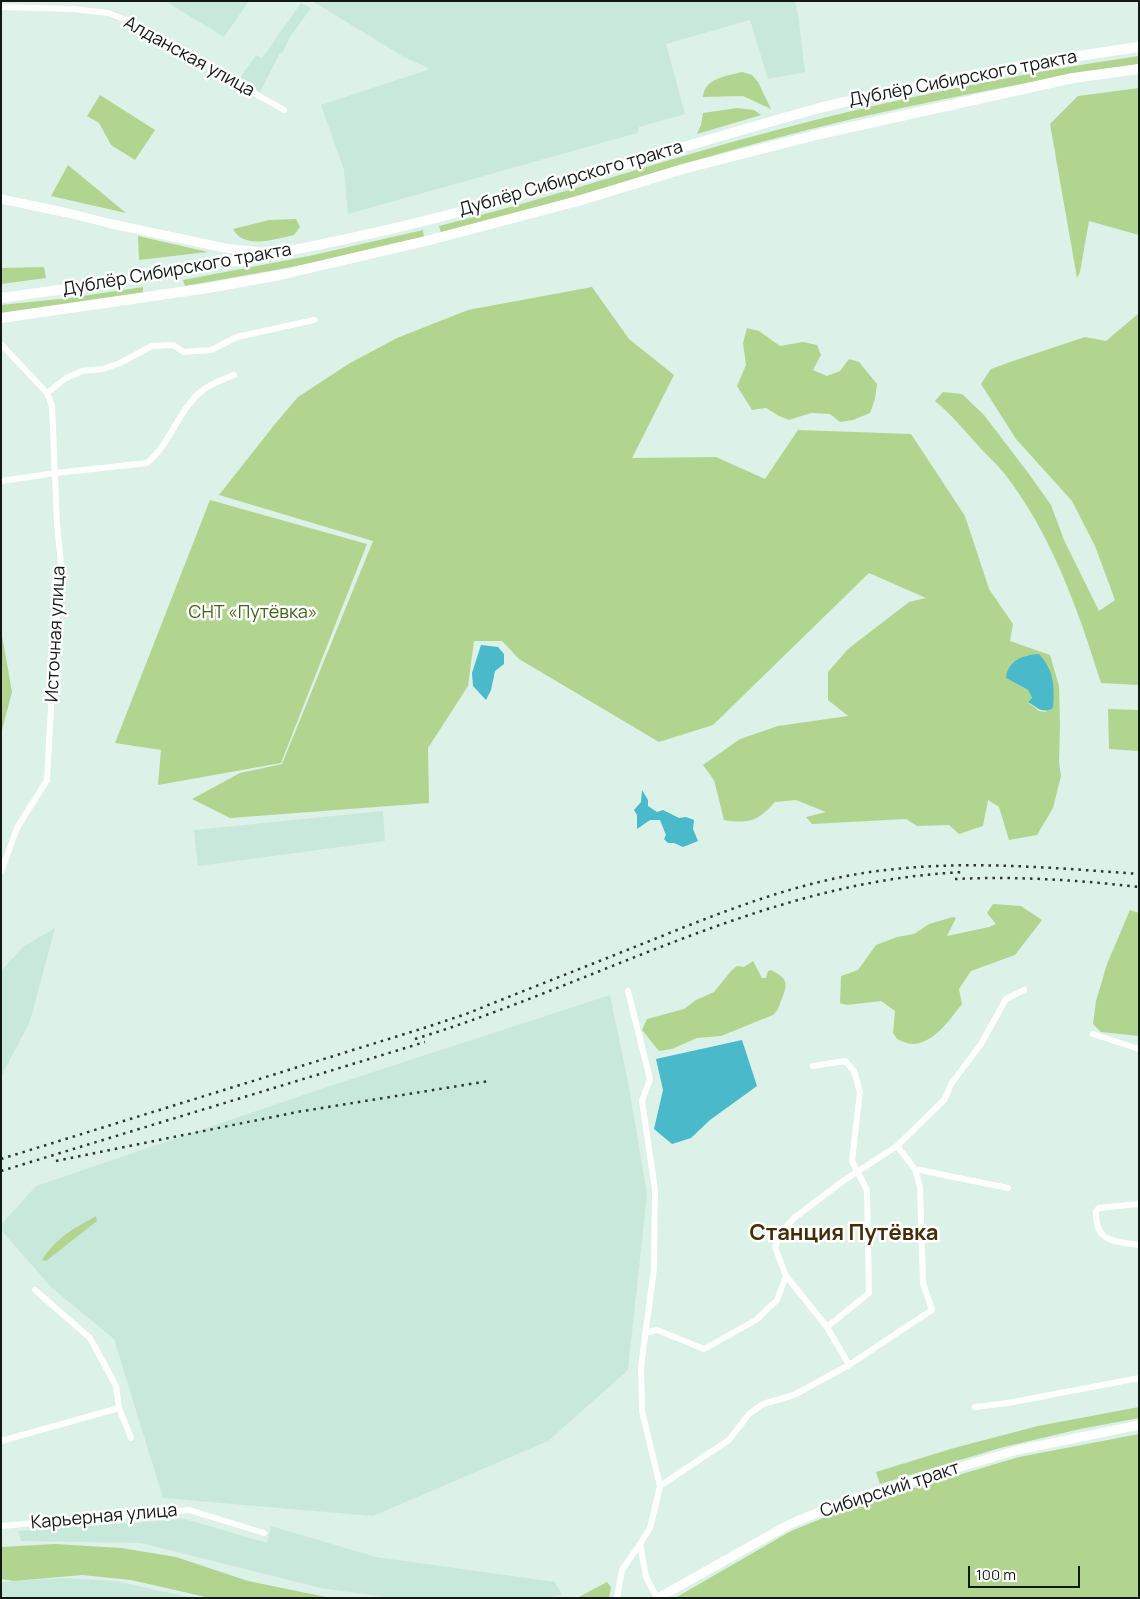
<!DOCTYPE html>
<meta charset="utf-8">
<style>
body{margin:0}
#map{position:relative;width:1140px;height:1599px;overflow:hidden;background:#dcf1e8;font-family:Manrope,sans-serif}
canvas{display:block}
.frame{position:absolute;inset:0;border:2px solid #111916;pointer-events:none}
.scale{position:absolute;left:968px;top:1566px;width:112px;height:22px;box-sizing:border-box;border:2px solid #111916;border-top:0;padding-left:6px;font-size:15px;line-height:18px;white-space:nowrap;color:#111916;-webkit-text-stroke:4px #fff;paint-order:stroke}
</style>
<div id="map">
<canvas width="1140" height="1599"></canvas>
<div class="frame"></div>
<div class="scale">100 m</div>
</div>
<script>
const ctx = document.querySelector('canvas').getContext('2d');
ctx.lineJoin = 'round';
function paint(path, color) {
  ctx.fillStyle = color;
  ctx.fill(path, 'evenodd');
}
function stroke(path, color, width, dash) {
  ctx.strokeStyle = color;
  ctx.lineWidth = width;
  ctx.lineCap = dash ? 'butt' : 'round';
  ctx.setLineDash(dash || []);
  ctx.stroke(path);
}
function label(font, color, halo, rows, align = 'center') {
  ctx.font = font + ' Manrope,sans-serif';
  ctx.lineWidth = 5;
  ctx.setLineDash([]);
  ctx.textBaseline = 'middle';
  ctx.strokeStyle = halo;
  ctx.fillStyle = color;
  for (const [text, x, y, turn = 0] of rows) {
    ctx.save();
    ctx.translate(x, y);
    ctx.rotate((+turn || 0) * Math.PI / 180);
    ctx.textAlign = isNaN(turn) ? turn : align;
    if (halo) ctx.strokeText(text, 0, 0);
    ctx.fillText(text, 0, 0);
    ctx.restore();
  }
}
const built = new Path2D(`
 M165,1H249L224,37Z
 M312,1H795L798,14L805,72L768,79L750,20L666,44L685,114L639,127L637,133L348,214L344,170L321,105L430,69L404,57Z
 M301,3L311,8L290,37L282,53H280L260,92L240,78L256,55L262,58Z
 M383,811L385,841L198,866L194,830Z
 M55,928L30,1021L1,1077V971L23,947Z
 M610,995L628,1082L647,1194L628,1370L548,1441L373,1516L163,1498L114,1339L51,1287L1,1230V1225L36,1186L324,1088Z
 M185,1519L267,1543L271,1526L376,1557L555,1582L562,1595L547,1598H392L321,1588L141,1543L21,1541L18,1531Z
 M64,1578L115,1581L193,1598H1V1582Z`);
const green = new Path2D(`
 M1139,56V64C1013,84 888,108 765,141C656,170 550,207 441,233L439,226C552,198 661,160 773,131C893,99 1016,74 1139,56Z
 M742,72L752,75L758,82L771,109L743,96L703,97C704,78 727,76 742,72Z
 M1139,88V235L1089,221L1080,272L1077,278L1050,124L1078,96Z
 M100,95L155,130L135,160L111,145L99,123L87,116Z
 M737,108L754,110L761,115L697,134L701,125L703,113Z
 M68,165L126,213L51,196Z
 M296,219L300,227L294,235C275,239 244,250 233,229L269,220Z
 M423,230L424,237L309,264L185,286L183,280L309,256Z
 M138,236L208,252L139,260Z
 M44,267L46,278L1,284V268Z
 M143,287V293L1,314V305L69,298Z
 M592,287L629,339L674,375L632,458L716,457L765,479L798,430L911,434L965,516L989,589L1013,624L1010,641L1050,655L1059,686L1060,725L1059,762L1061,776L1053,808L1037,835L1009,840L999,807L988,800L983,826L959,834L949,825L917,826L906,819L812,824L806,817L826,812L796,800L775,802C758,821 749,824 724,820L714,780L703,765L740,739L778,726L848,716L828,700V672L848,649L909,602L926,598L869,573L713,725L659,742L519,659L502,641H474L468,686L428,748L429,803L230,818L192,799L240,773L282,764L373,541L219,495L275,424L298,397L350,363L397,338L468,310ZM1013,662L1047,712L1039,711L1028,702L1032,698L1028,690L1006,678Z
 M1139,313V685L1101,683C1078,609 1052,535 1004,473C995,462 984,453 975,442C962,428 951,414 935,401L943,392L962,394L984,415L1029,474L1051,505L1064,540L1099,611L1115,600L1095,546L1072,501L1016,439L981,384L991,369L1013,361L1085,337L1106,341Z
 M747,328L759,331L780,346L803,342L817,345L821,355L813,370L827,376L840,371L849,359L859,362L877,384L875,399L870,413L853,420L840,422L830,414L811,413L789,420L779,416L766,408L752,410L737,386L746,365L743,343Z
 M210,500L367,544L281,763L158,785L161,750L115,743Z
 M1,630L12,692L1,734Z
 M1108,709L1139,710V751L1109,749Z
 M993,904L1021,906L1042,920L1015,955L971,971L959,989L962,1004C950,1019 934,1044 912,1044C908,1044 901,1041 897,1039L893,1033L895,1011L881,1001L847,1005L840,1003L841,976L858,970L876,945L897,937L914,934L929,924L953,917L956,918L947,936L989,927L996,924L987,913Z
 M1130,910L1139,913V1036L1101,1032L1093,1024L1096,1001L1107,964Z
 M753,961L762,978H766L768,971L771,970C789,979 788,984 781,1001C779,1006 778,1011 773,1015L721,1036L697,1038L672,1049L659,1051L642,1030L647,1019L684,1009L696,1000L714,992L731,971L737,966L744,967Z
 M96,1216L97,1221L46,1261L42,1260C57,1237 73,1229 96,1216Z
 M1139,1407V1418L1080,1429L1000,1448L880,1484L876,1472L954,1448L1038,1426Z
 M1139,1434V1598H675L791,1531L850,1507L1019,1457Z
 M55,1544L121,1548L176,1557L248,1581L331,1598H210L131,1580L82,1575L14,1581L1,1579V1547Z
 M607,1582L611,1587L609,1598H577Z`);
const water = new Path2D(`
 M481,645L498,647L504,654V664L495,671L491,690L486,700L473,686L472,673Z
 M1039,654C1054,670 1055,687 1053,708C1042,714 1038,708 1028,702L1032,698L1028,690L1006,678C1008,660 1023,655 1039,654Z
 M642,790L648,800V806L657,812L663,810L679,818L686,817L694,820L693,829L698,841L683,847L674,843H668L664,839L666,835L660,820H650L637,829V815L634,810L641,802Z
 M742,1040L757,1086L710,1120L691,1138L672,1144L654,1129L663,1090L656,1059Z`);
const minor = new Path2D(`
 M1,7L73,9L108,13L129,21L284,110
 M1,344L47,393L52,406L57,524L62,573L55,634L47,780L17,828L1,872
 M47,393L66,378L82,371L103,369L120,363L152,346L173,345L184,352L211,350L237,337L314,320
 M1,481L56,473L147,463C171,444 178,409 203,390C212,383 224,379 234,375
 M628,991L650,1079L642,1101L655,1190L654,1268L641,1367L642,1411L660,1486L650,1528L640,1544L646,1577L657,1598
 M1093,1034L1139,1049
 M813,1066L845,1061L854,1071L860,1092L852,1161L867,1190L869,1293L827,1327
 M915,1169L1008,1188
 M1139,1204L1099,1208L1096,1211C1095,1243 1114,1241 1139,1245
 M786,1276L827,1327L849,1365
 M35,1290L90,1338L116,1386L119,1408L131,1438
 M645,1333L657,1330L704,1349L756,1320L777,1300L786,1276L775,1247L781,1233L794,1218L843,1181L897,1146L945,1099L951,1084L981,1044L1006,999L1024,990
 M975,1407L1008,1403L1139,1378
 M1,1441L119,1408
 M660,1486L729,1440L749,1414L763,1404L794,1395L849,1365L932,1310L923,1283L920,1187L915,1169L897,1146
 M1,1526L189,1510L264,1533
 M617,1598L622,1570L640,1544`);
const secondary = new Path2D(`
 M1,199L68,213L112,224L225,248L269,253
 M658,1598L790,1524L848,1500L1018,1450L1139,1425`);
const primary = new Path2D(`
 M1,298C141,279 280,256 416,223C551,190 683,145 816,109C845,101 874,96 902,90C981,73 1059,58 1139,47
 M1,318L208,288L280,275L430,240L578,201L683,169L820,134L1073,78L1139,69`);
const rail = new Path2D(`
 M955,879C1016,876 1078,880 1139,887
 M415,1039C599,983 769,880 965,872
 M1,1159L424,1028L466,1014C528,989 590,965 652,940C727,910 804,879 886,870C970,860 1055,868 1139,874
 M56,1161L297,1112L489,1081
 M1,1171L425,1042`);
const streetNames = [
 ["Алданская улица",189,57,29],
 ["Дублёр Сибирского тракта",963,79,-11],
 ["Дублёр Сибирского тракта",571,179,-16],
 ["Дублёр Сибирского тракта",177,270,-10],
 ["Источная улица",56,634,-87],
 ["Сибирский тракт",890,1490,-18],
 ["Карьерная улица",104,1517,-5]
];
const parkNames = [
 ["СНТ «Путёвка»",253,613]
];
const districtNames = [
 ["Станция Путёвка",844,1234]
];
paint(built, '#c9e8dc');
paint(green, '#b1d58f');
paint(water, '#4ab9c9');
stroke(minor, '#fff', 6);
stroke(secondary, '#fff', 9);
stroke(primary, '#fff', 10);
stroke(rail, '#2c3632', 2.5, [2.5, 5]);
label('18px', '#111916', '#fff', streetNames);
label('18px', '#41611a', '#fff', parkNames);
label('bold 22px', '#442c09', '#fff', districtNames);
</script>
